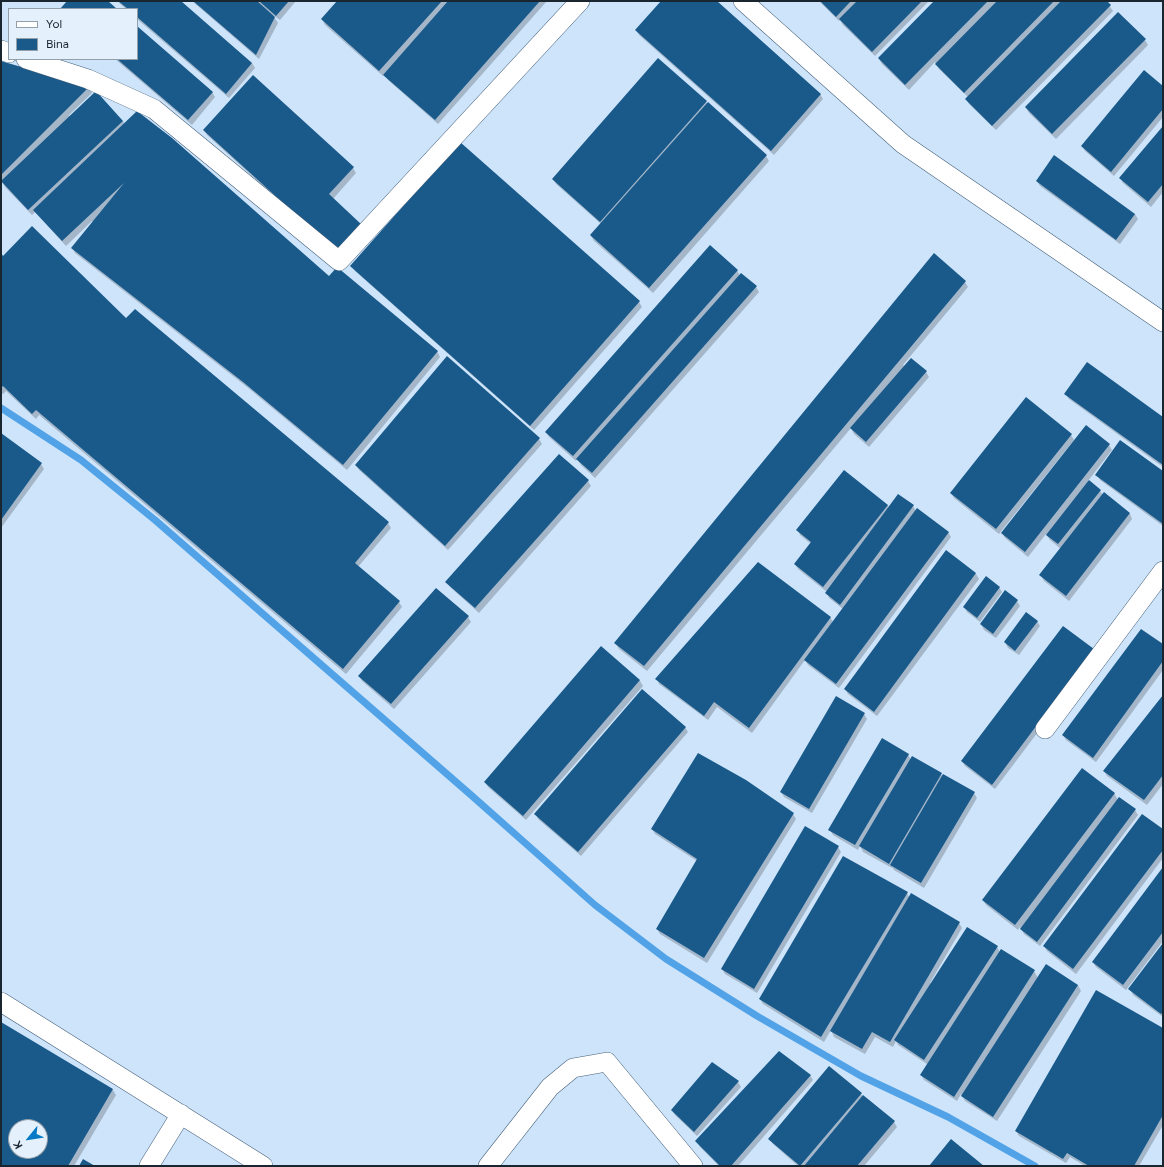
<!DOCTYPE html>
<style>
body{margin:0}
#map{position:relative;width:1164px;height:1167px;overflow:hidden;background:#cde4fb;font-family:Figtree,sans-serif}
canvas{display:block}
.frame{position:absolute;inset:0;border:2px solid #19252f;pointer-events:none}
.legend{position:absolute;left:8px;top:8px;width:130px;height:52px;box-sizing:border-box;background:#e4f0fb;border:1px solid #939fa9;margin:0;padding:5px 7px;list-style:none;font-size:12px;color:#19252f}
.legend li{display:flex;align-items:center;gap:8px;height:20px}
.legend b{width:20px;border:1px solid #939fa9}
.north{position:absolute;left:8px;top:1119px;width:40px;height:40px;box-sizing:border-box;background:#e4f0fb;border:1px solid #939fa9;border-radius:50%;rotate:240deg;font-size:11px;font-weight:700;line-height:16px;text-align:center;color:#19252f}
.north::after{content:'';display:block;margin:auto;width:14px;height:18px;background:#067ac4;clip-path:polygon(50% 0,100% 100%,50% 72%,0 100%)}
</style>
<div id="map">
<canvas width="1164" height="1167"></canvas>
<div class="frame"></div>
<ul class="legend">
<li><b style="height:5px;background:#fff"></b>Yol</li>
<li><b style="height:11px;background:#195a8b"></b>Bina</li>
</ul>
<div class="north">K</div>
</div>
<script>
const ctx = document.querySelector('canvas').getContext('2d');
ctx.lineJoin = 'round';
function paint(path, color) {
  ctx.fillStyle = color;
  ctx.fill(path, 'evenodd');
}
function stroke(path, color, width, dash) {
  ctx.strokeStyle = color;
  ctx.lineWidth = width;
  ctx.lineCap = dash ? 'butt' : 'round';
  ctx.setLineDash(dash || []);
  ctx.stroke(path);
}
const shadow = new Path2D(`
 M117,1H179L252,63L255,68L229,98L137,19V9H126Z
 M192,1H296L280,20L273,15L278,23L259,59Z
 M338,1H547L438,124L388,80L384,74L383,76L325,25L322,19Z
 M662,1H716L820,94L823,99L774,155L639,35L636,30Z
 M819,1H929L875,56L843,25L840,20L839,21Z
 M936,1H1106L1113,11L996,130L969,104L966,99L968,97L939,69L935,62L909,90L882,64L879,59Z
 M137,27L212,92L215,97L192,125L115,59H137Z
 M1145,40L1148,45L1056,139L1029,113L1026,108Z
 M1,62L89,88L92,93L69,115L70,117L123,121L125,125L329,278L437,351L440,357L347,470L247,387L75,253L72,248L93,222L92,221L66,246L35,212L32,215L5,187L2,182L1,183Z
 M1163,88V117L1114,176L1085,151L1082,146Z
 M706,102L766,156L769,161L653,293L594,241L591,236L601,224L556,184L553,179Z
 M1163,127V192L1151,207L1123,183L1120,178Z
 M204,130L353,168L356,173L333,199L341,257L207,135Z
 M1037,181L1135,214L1138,219L1120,244L1040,186Z
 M1,255L388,523L391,528L358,567L399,602L402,607L346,674L39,415L36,419L6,391L3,394L1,393Z
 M352,266L639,302L642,307L534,430L355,271Z
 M737,270L740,276L756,287L759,292L595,478L581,465L577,459L576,461L549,437L546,432Z
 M965,282L968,287L903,365L926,372L929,377L869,447L854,434L851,428L647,671L619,649L616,644Z
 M1066,394L1163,418V467L1069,399Z
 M1087,427L1109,445L1112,450L1088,481L1100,491L1103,495L1104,494L1130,514L1132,519L1069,601L1044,581L1041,575L1061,549L1050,540L1046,534L1028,557L1005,538L1002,533Z
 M1,434L41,464L44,469L1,528Z
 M1071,435L1074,440L999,534L954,498L951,493Z
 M539,439L542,444L448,550L359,470L356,465Z
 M1163,472V526L1100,480L1097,475Z
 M588,481L591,486L479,613L450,587L447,582Z
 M888,505L889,508L913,506L916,511L948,532L951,537L839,688L808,665L805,660L752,733L717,707L708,720L659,684L657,679L830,617L833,622L843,609L829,598L827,592L798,569L795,564L811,544L800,535L798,530Z
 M946,552L976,574L979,579L877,716L848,694L845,689Z
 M999,587L1002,592L980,622L967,612L964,607Z
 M1017,601L1020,606L996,638L984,630L981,624Z
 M468,617L471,622L394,709L362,681L359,676Z
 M1037,621L1040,626L1019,655L1008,648L1005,642Z
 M1163,645V670L1096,762L1066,740L1063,735Z
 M601,647L640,681L643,686L526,820L488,787L485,782Z
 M1096,655L995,789L965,766L962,761Z
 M1163,696V784L1147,805L1107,776L1104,771Z
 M837,698L864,714L867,719L812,813L784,797L781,792Z
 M685,727L688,732L581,856L538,819L536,814Z
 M908,754L911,760L941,774L943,777L974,793L977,798L924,888L894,870L892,867V868L863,852L860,846L858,850L833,835L830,830Z
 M1114,793L1118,800L1120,798L1135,810L1138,815L1040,946L1024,934L1020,927L1018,930L986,905L983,900Z
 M793,814L796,819L707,963L660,934L657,929L697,861L655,834L652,829Z
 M1163,831V858L1076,974L1047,951L1044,946Z
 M838,847L841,852L757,993L725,974L722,969Z
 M1163,869V941L1126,990L1096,967L1093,962Z
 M907,893L909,897L959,923L962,928L930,983L932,984L997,947L1000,952L1034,971L1038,978L1078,985L1081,991L997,1121L965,1101L961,1094L957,1101L924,1080L921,1075L927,1064L898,1045L896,1041L893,1047L875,1037L865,1054L834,1037L831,1030L824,1042L763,1004L760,999Z
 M1163,945V1017L1133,995L1130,989Z
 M1,1023L113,1090L116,1095L74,1166H1ZM16,1127H40V1151H16Z
 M1163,1029V1125L1139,1166H1085L1070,1157L1066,1163L1019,1136L1016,1131Z
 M810,1075L813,1080L738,1166H719L700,1147L697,1142Z
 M738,1082L741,1087L697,1136L675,1115L672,1110Z
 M861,1094L863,1097L894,1122L897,1127L864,1166H798L773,1144L770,1139Z`);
const stream = new Path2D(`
 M1,408L81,460L155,520L471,795L595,905L666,959L757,1016L861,1076L948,1117L1035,1166`);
const building = new Path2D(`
 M67,1H108L117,9H60Z
 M118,1H181L252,63L226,94L137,17V9H128Z
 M193,1H257L275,17L256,55Z
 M259,1H289L276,16Z
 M337,1H442L379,71L321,19Z
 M448,1H540L435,120L383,75Z
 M661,1H717L821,94L771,151L635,30Z
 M820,1H851L836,17Z
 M857,1H922L872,52L839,19Z
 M934,1H988L905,85L878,58Z
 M997,1H1054L964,93L935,64Z
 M1061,1H1107L1111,5L992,126L965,99Z
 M1118,12L1146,39L1052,134L1025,107Z
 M137,26L213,92L188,120L117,59H137Z
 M658,58L707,101L600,222L552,179Z
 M1,61L89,87L1,175Z
 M1144,70L1163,86V109L1111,172L1081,146Z
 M253,75L354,167L329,194L362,225L337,252L203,130Z
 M96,91L123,121L28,210L1,181Z
 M708,102L767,155L649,288L590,235Z
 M137,111L172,138L329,276L337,267L438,351L343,465L243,382L71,248L124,183L62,241L33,210Z
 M1163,126V184L1148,202L1119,178Z
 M460,142L640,301L530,426L350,266Z
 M1054,155L1135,214L1116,240L1036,181Z
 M32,226L126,318L135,309L389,522L355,563L400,601L343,669L36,410L32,414L3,386L1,388V253L3,256Z
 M710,245L738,270L573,456L545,432Z
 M934,253L966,281L644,666L614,643Z
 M741,273L757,286L592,473L576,459Z
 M447,356L540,438L445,546L355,465Z
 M911,358L927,371L866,442L850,428Z
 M1087,362L1163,417V465L1064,394Z
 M1026,397L1072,434L996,529L950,493Z
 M1086,425L1110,444L1025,552L1001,533Z
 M1,433L42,463L1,520Z
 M1120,440L1163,471V524L1095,475Z
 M559,454L589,480L475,608L445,582Z
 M844,470L888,505L823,587L794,564L811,542L796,530Z
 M1089,480L1101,490L1058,544L1046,535Z
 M1104,492L1130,513L1066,596L1039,575Z
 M898,494L914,505L840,605L825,593Z
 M917,508L949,532L836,684L804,660Z
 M946,550L976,573L874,712L844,689Z
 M758,562L831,617L749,728L714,702L704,716L655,679Z
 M986,576L1000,587L977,618L963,607Z
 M436,588L469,616L391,704L358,676Z
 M1005,590L1018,600L993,634L980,624Z
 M1026,612L1038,621L1015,651L1004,642Z
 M1063,626L1094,649L992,785L961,761Z
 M1141,629L1163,644V661L1093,758L1062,735Z
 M601,646L640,680L523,816L484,782Z
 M642,689L686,727L578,852L534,814Z
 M1163,695V775L1144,800L1103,771Z
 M836,696L865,713L809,809L780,792Z
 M882,738L909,754L855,845L828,830Z
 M698,753L746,780L794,813L704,958L656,929L697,859L651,829Z
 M912,756L942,773L889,864L859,846Z
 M1082,768L1115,793L1015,925L982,900Z
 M943,774L975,792L921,883L890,865Z
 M1119,797L1136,809L1037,942L1020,929Z
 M1142,814L1163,829V850L1073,969L1043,946Z
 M805,826L839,846L754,989L721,969Z
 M843,856L908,892L821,1037L759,999Z
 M1163,867V932L1123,985L1092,962Z
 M911,893L960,922L890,1042L872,1032L862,1049L830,1031Z
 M967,927L998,946L924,1060L894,1040Z
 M1163,943V1012L1161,1014L1128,989Z
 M1001,949L1035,970L954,1097L920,1075Z
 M1046,964L1078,985L993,1117L961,1096Z
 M1096,990L1163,1028V1115L1134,1166H1089L1067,1153L1063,1159L1015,1131Z
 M1,1022L113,1089L68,1166H1ZM16,1127H40V1151H16Z
 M779,1051L811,1075L731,1166H720L695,1141Z
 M712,1062L739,1081L694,1132L671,1110Z
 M829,1066L862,1093L800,1166L768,1139Z
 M863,1095L895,1121L857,1166H804Z
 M951,1139L984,1166H929Z
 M83,1159L95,1166H79Z`);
const street = new Path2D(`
 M743,1L903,144L1163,322
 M1,50L9,53
 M26,59L88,79L154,109L339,261L580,1
 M1045,729L1163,571
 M1,1002L263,1166
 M149,1166L181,1114
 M488,1166L550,1087L573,1068L607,1062L693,1166`);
paint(shadow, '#0003');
stroke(stream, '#51a2e6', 7);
paint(building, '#195a8b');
stroke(street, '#476179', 20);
stroke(street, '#fff', 19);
</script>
